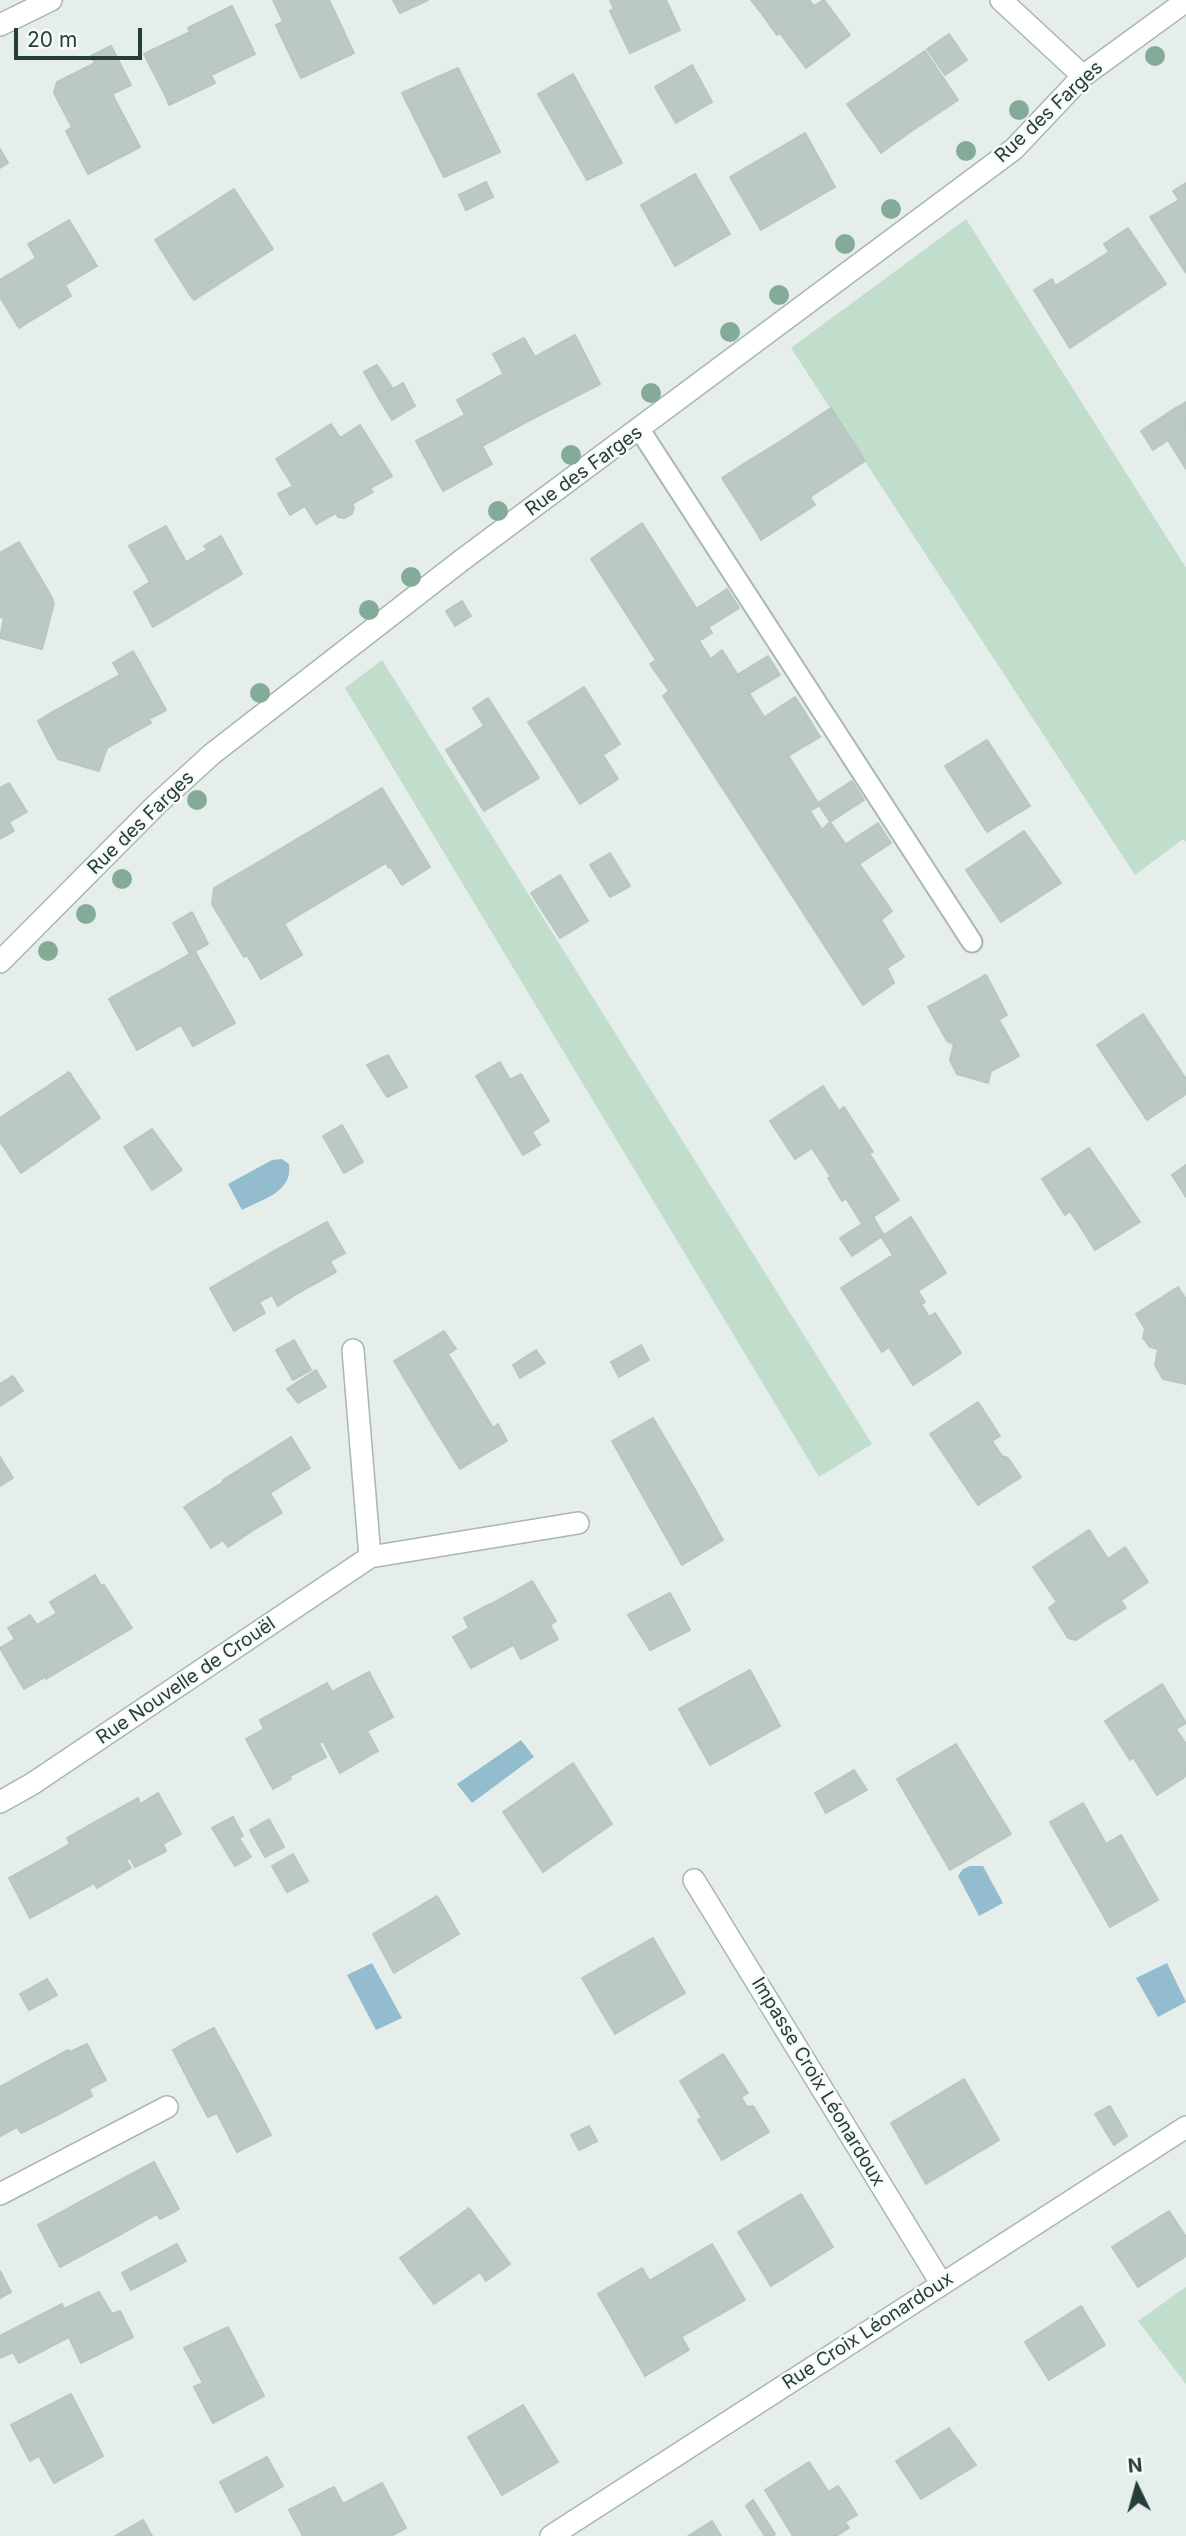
<!DOCTYPE html>
<meta charset="utf-8">
<style>
body{margin:0}
#map{position:relative;width:1186px;height:2536px;overflow:hidden;background:#e6eeeb;font-family:Inter,sans-serif}
canvas{display:block}
.north{position:absolute;left:1102px;top:2452px;width:70px;height:70px;-webkit-text-stroke:5px #f6faf9;paint-order:stroke;rotate:355deg;font-size:19px;font-weight:700;line-height:28px;text-align:center;color:#263e3b}
.north::after{content:'';display:block;margin:auto;width:24px;height:32px;background:#263e3b;clip-path:polygon(50% 0,100% 100%,50% 72%,0 100%)}
.scale{position:absolute;left:14px;top:28px;width:128px;height:32px;box-sizing:border-box;border:4px solid #263e3b;border-top:0;padding-left:9px;font-size:21px;line-height:24px;white-space:nowrap;color:#263e3b;-webkit-text-stroke:5px #f6faf9;paint-order:stroke}
</style>
<div id="map">
<canvas width="1186" height="2536"></canvas>
<div class="north">N</div>
<div class="scale">20 m</div>
</div>
<script>
const ctx = document.querySelector('canvas').getContext('2d');
ctx.lineJoin = 'round';
function paint(path, color) {
  ctx.fillStyle = color;
  ctx.fill(path, 'evenodd');
}
function stroke(path, color, width, dash) {
  ctx.strokeStyle = color;
  ctx.lineWidth = width;
  ctx.lineCap = dash ? 'butt' : 'round';
  ctx.setLineDash(dash || []);
  ctx.stroke(path);
}
function label(font, color, halo, rows, align = 'center') {
  ctx.font = font + ' Inter,sans-serif';
  ctx.lineWidth = 5;
  ctx.setLineDash([]);
  ctx.textBaseline = 'middle';
  ctx.strokeStyle = halo;
  ctx.fillStyle = color;
  for (const [text, x, y, turn = 0] of rows) {
    ctx.save();
    ctx.translate(x, y);
    ctx.rotate((+turn || 0) * Math.PI / 180);
    ctx.textAlign = isNaN(turn) ? turn : align;
    if (halo) ctx.strokeText(text, 0, 0);
    ctx.fillText(text, 0, 0);
    ctx.restore();
  }
}
const green = new Path2D(`
 M966,219L1186,568V842L1183,839L1135,875L791,348Z
 M382,660L872,1444L819,1477L345,688Z
 M1186,2287V2384L1138,2321Z`);
const water = new Path2D(`
 M282,1159L289,1164C293,1192 263,1199 242,1210L228,1184L272,1160Z
 M521,1740L534,1757L472,1803L457,1784Z
 M970,1866H983L1003,1903L979,1916L958,1876L963,1869Z
 M372,1963L402,2018L376,2030L347,1975Z
 M1167,1963L1186,2002L1158,2017L1136,1978Z`);
const building = new Path2D(`
 M273,0H329L354,53L301,78L280,34L287,30Z
 M393,0H428L400,13Z
 M610,0H666L680,30L630,53L610,11L614,9Z
 M751,0H761L769,10L762,14Z
 M761,0H809L814,6L824,0L850,35L806,68L780,33L777,35L762,14L769,10Z
 M232,6L255,54L211,75L215,83L194,93L190,86L166,97L144,54L173,40L180,42L192,37L188,28Z
 M283,22L287,30L280,34L276,25Z
 M190,32L192,37L180,42L173,40Z
 M949,34L967,60L945,75L927,49Z
 M111,46L131,85L112,94L140,147L88,174L66,131L72,127L54,93L57,82L95,63L91,56Z
 M925,51L958,100L910,132L906,126L877,147L847,104Z
 M692,65L712,102L676,123L655,87Z
 M458,68L500,152L444,177L402,93Z
 M573,74L622,163L587,180L538,94Z
 M190,86L194,93L169,105L166,97Z
 M906,126L910,132L881,153L877,147Z
 M805,133L835,187L761,230L730,177Z
 M0,149L8,163L0,168Z
 M695,174L730,234L675,266L641,205Z
 M486,182L493,197L466,210L459,195Z
 M1186,183V273L1150,217L1179,200L1173,191Z
 M234,189L273,249L251,263L247,258L190,295L155,240Z
 M69,220L97,266L57,290L63,301L19,328L0,297V280L36,258L28,244Z
 M1128,228L1166,284L1115,318L1084,268L1109,252L1104,244Z
 M247,258L251,263L194,300L190,295Z
 M1084,268L1115,318L1070,348L1034,290L1052,279L1055,286Z
 M65,285L71,296L63,301L57,290Z
 M575,335L600,384L528,421L493,354L524,338L535,357Z
 M377,365L393,389L378,397L364,372Z
 M503,374L528,421L482,446L457,400Z
 M403,383L415,406L392,420L378,397Z
 M1186,402V427L1174,409Z
 M831,408L865,461L810,497L776,444Z
 M1174,409L1186,427V469L1168,440L1153,450L1141,431Z
 M465,415L492,464L443,491L416,441Z
 M331,424L340,438L360,425L392,476L370,488L373,492L352,504L354,508L352,514L345,518L338,517L336,513L316,524L305,506L290,515L278,494L293,486L276,459Z
 M776,444L810,497L776,518L742,465Z
 M742,465L776,518L756,531L722,478Z
 M810,497L815,505L761,540L756,531Z
 M642,523L712,633L699,641L711,659L722,650L818,803L819,806L810,811L822,830L830,822L892,911L881,920L904,957L887,968L894,983L863,1005L663,696L669,691L650,664L656,660L591,559Z
 M166,526L186,562L207,550L204,546L221,536L242,574L153,627L134,592L150,582L129,546Z
 M19,542L47,589L42,592L46,599L54,603L42,649L0,638L4,618L0,617V553Z
 M47,589L53,600L46,599L42,592Z
 M727,589L739,608L709,627L696,609Z
 M462,601L471,616L455,626L446,611Z
 M133,651L166,710L149,719L151,723L107,748L99,771L58,759L53,750L59,732L49,714L120,675L113,663Z
 M768,656L780,675L748,694L737,675Z
 M584,687L613,733L596,744L618,779L580,804L528,722Z
 M795,697L808,717L776,738L763,718Z
 M488,698L539,778L484,811L446,750L484,726L473,708Z
 M49,714L59,732L53,750L38,721Z
 M808,717L820,737L788,756L776,738Z
 M613,733L620,744L603,755L596,744Z
 M987,740L1030,806L987,832L945,766Z
 M852,781L864,800L830,822L818,803Z
 M9,783L27,812L9,822L14,831L0,839V788Z
 M382,788L430,867L402,885L390,866L389,868L386,863L359,879L324,823Z
 M324,823L359,879L284,924L250,867Z
 M878,823L891,843L859,864L846,844Z
 M1024,831L1061,883L1001,922L966,870Z
 M610,853L630,886L610,897L590,865Z
 M250,867L288,930L244,957L212,904L214,888Z
 M560,875L588,921L560,938L531,893Z
 M192,912L208,944L190,954L173,923Z
 M288,930L302,955L261,979L247,955Z
 M195,951L199,959L161,980L156,973Z
 M199,959L235,1023L193,1046L181,1025L137,1050L109,999L156,973L161,980Z
 M986,975L1007,1015L999,1020L1019,1056L991,1071L988,1083L957,1074L962,1057L954,1044L947,1041L928,1007Z
 M1143,1014L1186,1079V1094L1147,1120L1097,1045Z
 M954,1044L962,1057L957,1074L950,1060Z
 M388,1055L407,1087L387,1097L367,1065Z
 M500,1062L510,1080L521,1074L549,1121L532,1132L540,1145L523,1155L476,1076Z
 M69,1072L100,1118L21,1173L5,1149L12,1145L0,1129V1118Z
 M823,1086L839,1111L844,1107L873,1152L869,1153L899,1200L862,1224L846,1198L842,1201L828,1178L831,1177L812,1148L795,1159L770,1121Z
 M342,1125L363,1162L344,1173L323,1136Z
 M0,1129L12,1145L5,1149L0,1142Z
 M152,1129L182,1170L152,1190L124,1147Z
 M1089,1148L1140,1222L1095,1250L1080,1226L1082,1219L1074,1208L1065,1215L1042,1179Z
 M1186,1165V1197L1172,1175Z
 M1074,1208L1082,1219L1080,1226L1070,1211Z
 M873,1217L884,1235L852,1256L840,1238Z
 M911,1217L946,1273L918,1291L925,1302L921,1304L929,1317L935,1313L952,1339L935,1350L944,1365L913,1385L889,1347L882,1352L841,1288L893,1255L881,1237Z
 M327,1222L345,1253L330,1261L336,1272L293,1296L269,1254Z
 M269,1254L293,1296L278,1306L272,1295L259,1302L265,1313L234,1331L210,1288Z
 M1178,1287L1186,1299V1384L1163,1379L1167,1362L1158,1349L1150,1347L1143,1338L1145,1329L1136,1314Z
 M444,1331L456,1349L448,1354L470,1390L427,1416L394,1361Z
 M952,1339L961,1353L944,1365L935,1350Z
 M294,1340L311,1370L293,1380L276,1350Z
 M641,1345L649,1360L619,1377L611,1362Z
 M1158,1349L1167,1362L1163,1379L1155,1365Z
 M536,1350L545,1363L520,1378L513,1365Z
 M316,1370L326,1387L298,1403L287,1389Z
 M13,1376L23,1391L0,1406V1384Z
 M470,1390L493,1428L498,1424L507,1441L460,1469L427,1416Z
 M978,1402L1000,1436L992,1441L1002,1456L1008,1458L1021,1477L978,1505L930,1434Z
 M653,1418L690,1481L648,1505L612,1441Z
 M291,1437L310,1468L270,1493L282,1513L255,1529L223,1480Z
 M0,1457L13,1478L0,1486Z
 M690,1481L723,1540L682,1565L648,1505Z
 M223,1482L231,1492L191,1517L184,1507Z
 M231,1492L255,1529L228,1547L223,1540L211,1548L191,1517Z
 M1089,1530L1108,1559L1125,1547L1148,1582L1099,1615L1103,1622L1076,1640L1068,1638L1049,1608L1057,1602L1033,1567Z
 M95,1575L101,1586L104,1585L132,1628L83,1657L50,1602Z
 M532,1581L556,1621L550,1625L558,1639L521,1659L491,1604Z
 M670,1593L690,1630L650,1650L628,1615Z
 M1121,1601L1126,1608L1103,1622L1099,1615Z
 M490,1604L513,1645L471,1668L453,1637L469,1628L464,1618Z
 M57,1613L83,1657L46,1679L45,1677L24,1689L0,1648L15,1639L8,1628L30,1615L37,1625Z
 M750,1670L780,1726L710,1765L679,1709Z
 M369,1672L393,1717L367,1731L378,1751L340,1773L300,1698L327,1683L332,1692Z
 M1162,1684L1186,1723L1176,1729L1186,1744V1776L1157,1795L1133,1757L1130,1760L1105,1721Z
 M300,1698L323,1741L283,1763L291,1779L273,1789L246,1739L264,1729L260,1720Z
 M319,1743L326,1757L290,1776L283,1763Z
 M956,1744L1011,1834L950,1870L897,1779Z
 M573,1763L612,1824L543,1872L503,1812Z
 M854,1770L867,1790L826,1813L815,1793Z
 M158,1793L181,1834L163,1844L166,1851L135,1867L130,1858L126,1860L102,1818L138,1798L140,1804Z
 M1083,1803L1106,1844L1121,1835L1158,1900L1110,1927L1050,1822Z
 M233,1817L243,1836L239,1838L251,1857L235,1866L212,1828Z
 M102,1818L131,1868L97,1888L94,1883L30,1918L9,1878L70,1844L67,1838Z
 M269,1819L284,1847L265,1857L250,1830Z
 M293,1854L308,1881L287,1892L272,1866Z
 M437,1896L459,1934L394,1973L373,1934Z
 M653,1938L685,1993L615,2034L582,1978Z
 M47,1979L57,1995L29,2010L20,1994Z
 M214,2028L236,2068L194,2091L180,2064L190,2058L183,2044Z
 M87,2044L106,2080L89,2089L92,2096L59,2114L35,2068L68,2050L70,2052Z
 M183,2044L190,2058L180,2064L173,2050Z
 M723,2054L748,2093L741,2097L747,2107L753,2106L769,2132L722,2160L698,2120L702,2118L680,2081Z
 M35,2068L59,2114L21,2133L17,2127L0,2136V2087Z
 M236,2068L271,2135L237,2152L217,2113L208,2117L194,2091Z
 M964,2079L999,2140L926,2184L891,2123Z
 M1110,2106L1127,2136L1114,2145L1095,2114Z
 M589,2126L597,2141L579,2150L571,2135Z
 M154,2162L179,2209L160,2219L157,2214L123,2233L100,2191Z
 M100,2191L123,2233L60,2267L38,2225Z
 M801,2194L833,2247L771,2286L738,2232Z
 M469,2208L510,2264L486,2281L480,2272L434,2304L400,2258Z
 M1169,2211L1186,2237V2256L1138,2287L1112,2247Z
 M177,2244L186,2261L131,2290L122,2273Z
 M712,2244L745,2300L681,2337L649,2281Z
 M642,2268L689,2350L645,2376L612,2318L620,2314L606,2289Z
 M0,2271L11,2292L0,2298Z
 M606,2289L620,2314L612,2318L598,2294Z
 M99,2292L112,2314L120,2311L133,2337L81,2363L69,2337L19,2363L13,2352L0,2358V2336L62,2304L64,2309Z
 M1081,2306L1105,2345L1049,2380L1025,2342Z
 M228,2327L264,2396L213,2423L194,2387L203,2383L184,2348Z
 M71,2394L103,2456L54,2483L39,2456L30,2461L11,2425Z
 M523,2405L558,2462L502,2495L468,2437Z
 M949,2428L976,2465L921,2499L896,2461Z
 M267,2457L283,2486L236,2512L220,2482Z
 M809,2462L837,2505L847,2499L857,2515L845,2522L849,2528L836,2536H793L765,2490Z
 M382,2483L406,2528L391,2536H303L289,2510L334,2487L343,2504Z
 M838,2486L847,2499L837,2505L828,2492Z
 M753,2500L775,2534L772,2536H765L746,2506Z
 M143,2520L152,2536H115Z
 M712,2521L721,2536H688Z`);
const service = new Path2D(`
 M640,430L972,942`);
const minor = new Path2D(`
 M1001,0L1083,76
 M0,25L51,0
 M0,962L156,805L212,754L462,560L1014,149L1083,76L1186,1
 M353,1350L370,1557
 M0,1802L32,1784L370,1557L578,1523
 M694,1880L941,2283
 M0,2194L167,2107
 M551,2536L1186,2127`);
const trees = [
 [1155,56],
 [1019,110],
 [966,151],
 [891,209],
 [845,244],
 [779,295],
 [730,332],
 [651,393],
 [571,455],
 [498,511],
 [411,577],
 [369,610],
 [260,693],
 [197,800],
 [122,879],
 [86,914],
 [48,951]
];
const streetNames = [
 ["Rue des Farges",1049,112,-43],
 ["Rue des Farges",584,471,-36],
 ["Rue des Farges",141,823,-44],
 ["Rue Nouvelle de Crouël",186,1681,-34],
 ["Impasse Croix Léonardoux",818,2082,59],
 ["Rue Croix Léonardoux",868,2331,-33]
];
paint(green, '#c1ddcc');
paint(water, '#93bdce');
paint(building, '#bbc8c4');
stroke(building, '#b8c7c3', 2);
stroke(service, '#a9b6b3', 23);
stroke(minor, '#a9b6b3', 24);
stroke(service, '#fff', 19);
stroke(minor, '#fff', 21);
ctx.fillStyle = '#84aa98';
for (const [x, y] of trees) {
  ctx.beginPath();
  ctx.arc(x, y, 10, 0, 2 * Math.PI);
  ctx.fill();
}
label('19px', '#263e3b', '#f6faf9', streetNames);
</script>
